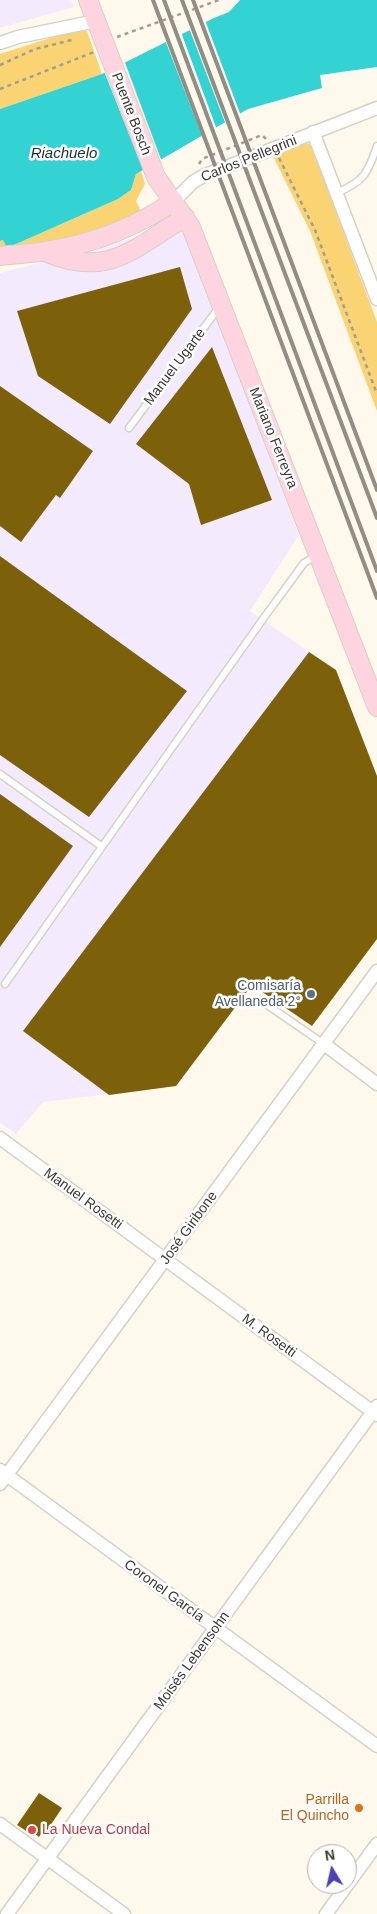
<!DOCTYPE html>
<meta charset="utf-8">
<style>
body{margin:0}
#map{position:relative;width:377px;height:1914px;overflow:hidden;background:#fef9ec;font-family:Arial,sans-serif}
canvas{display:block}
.north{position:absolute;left:307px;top:1844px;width:50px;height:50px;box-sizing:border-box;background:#fff;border:1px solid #b0afad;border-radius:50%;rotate:351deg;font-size:14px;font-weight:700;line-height:20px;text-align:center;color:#3a3833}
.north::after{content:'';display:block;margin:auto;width:18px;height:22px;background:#4c42b8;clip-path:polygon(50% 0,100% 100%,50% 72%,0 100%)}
</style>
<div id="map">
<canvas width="377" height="1914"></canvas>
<div class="north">N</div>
</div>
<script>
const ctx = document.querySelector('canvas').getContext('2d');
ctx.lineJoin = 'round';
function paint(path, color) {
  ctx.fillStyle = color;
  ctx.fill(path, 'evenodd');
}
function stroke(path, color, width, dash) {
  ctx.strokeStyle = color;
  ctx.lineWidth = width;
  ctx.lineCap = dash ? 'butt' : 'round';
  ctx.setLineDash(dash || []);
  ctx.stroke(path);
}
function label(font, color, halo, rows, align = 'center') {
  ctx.font = font + ' Arial,sans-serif';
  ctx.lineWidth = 5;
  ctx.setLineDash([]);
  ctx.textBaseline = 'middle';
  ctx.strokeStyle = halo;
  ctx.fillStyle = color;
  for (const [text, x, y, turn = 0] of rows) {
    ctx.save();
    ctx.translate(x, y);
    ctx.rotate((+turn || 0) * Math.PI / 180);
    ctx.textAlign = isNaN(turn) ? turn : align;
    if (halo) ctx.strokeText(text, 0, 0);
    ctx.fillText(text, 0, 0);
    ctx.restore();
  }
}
const industrial = new Path2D(`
 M0,0H71L74,7L0,28Z
 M182,225L299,535L250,611L336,670L377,776V939L252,985L176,1086L43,1102L16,1134L0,1123V273Z`);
const green = new Path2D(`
 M72,31H87L102,74L0,109V54Z
 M303,141L311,145L377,322V411L310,231L273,156Z
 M141,171L145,184L136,201L142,214L86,236L0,250V241L3,240L7,248L118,199L131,190L136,174Z`);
const water = new Path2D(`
 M240,0H377V67L320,75L322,88L248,109L136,174L131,190L118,199L7,248L3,240L0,241V109L102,74L214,18L229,12Z`);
const pier = new Path2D(`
 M205,20L241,116L226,125L189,28Z
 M181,32L217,130L203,138L165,40Z
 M124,60L162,162L144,172L104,71Z`);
const building = new Path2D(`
 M180,267L192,309L110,424L38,376L17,311Z
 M212,347L272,500L201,525L189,484L136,444Z
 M0,386L93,451L60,498L56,495L21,542L0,526Z
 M0,556L187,691L89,817L0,755Z
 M309,652L336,670L377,776V939L312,1026L252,985L176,1086L109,1095L23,1031Z
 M0,794L73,846L0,947Z
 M39,1793L62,1808L44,1835L41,1834L39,1837L35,1834L34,1836L17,1825Z`);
const path = new Path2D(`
 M117,37L219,0
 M0,65L35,49L72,40
 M0,89L94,52
 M279,158L315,230L377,394
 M199,164L202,159L262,135L266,139`);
const lane = new Path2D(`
 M336,193C364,182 368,173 377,146
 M129,428L220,306
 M0,774L101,846
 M5,984L263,619L304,563L316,556
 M260,1000L324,1044`);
const street = new Path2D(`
 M0,43L18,37L96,21
 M313,132L377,299
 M174,201L193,182L203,176L377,108
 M324,1044L377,1084
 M0,1138L377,1415
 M0,1470L377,1746
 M0,1484L377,971
 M0,1824L124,1914
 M7,1914L377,1406
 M326,1914L377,1844`);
const secondary = new Path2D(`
 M88,0L156,177L191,227L377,707
 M45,252C108,279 133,249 185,217
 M0,256C15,254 31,254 46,251C92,244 135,228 174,201`);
const rail = new Path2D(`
 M153,0L377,598
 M164,0L377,571
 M182,0L377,518
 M193,0L377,490`);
const markers = [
 [311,994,5,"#5c6f8a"],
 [359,1808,5,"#e8710a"],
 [32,1830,5,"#e0444e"]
];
const streetNames = [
 ["Puente Bosch",131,114,69],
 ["Carlos Pellegrini",249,159,-22],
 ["Manuel Ugarte",175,367,-53],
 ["Mariano Ferreyra",273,438,68],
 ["Manuel Rosetti",83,1199,36],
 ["José Giribone",189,1228,-54],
 ["M. Rosetti",269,1336,36],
 ["Coronel García",164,1591,36],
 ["Moisés Lebensohn",192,1661,-54]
];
const serviceNames = [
 ["Comisaría",301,986],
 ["Avellaneda 2°",301,1002]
];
const foodNames = [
 ["Parrilla",349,1800],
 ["El Quincho",349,1816]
];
const healthNames = [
 ["La Nueva Condal",42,1830]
];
const waterNames = [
 ["Riachuelo",64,154]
];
paint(industrial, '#f3ebfd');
paint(green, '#fad473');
paint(water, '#34d3d3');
paint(pier, '#fef9ec');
paint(building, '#7c610a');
stroke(lane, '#d6d1c4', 9);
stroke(street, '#d6d1c4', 15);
stroke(secondary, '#d6d1c4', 20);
stroke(path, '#a19e95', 2.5, [4, 4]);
stroke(lane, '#fff', 6);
stroke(street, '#fff', 12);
stroke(secondary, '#fed4e0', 18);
stroke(rail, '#928e86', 4);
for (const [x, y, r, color] of markers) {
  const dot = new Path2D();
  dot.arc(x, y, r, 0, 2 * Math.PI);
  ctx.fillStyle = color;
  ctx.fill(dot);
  stroke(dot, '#fff', 2);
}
label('14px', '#3a3833', '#fff', streetNames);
label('14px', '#4e5e75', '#fff', serviceNames, 'right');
label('14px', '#c56008', '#fff', foodNames, 'right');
label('14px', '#be3a42', '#fff', healthNames, 'left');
label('italic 15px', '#162f2e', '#fff', waterNames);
</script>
